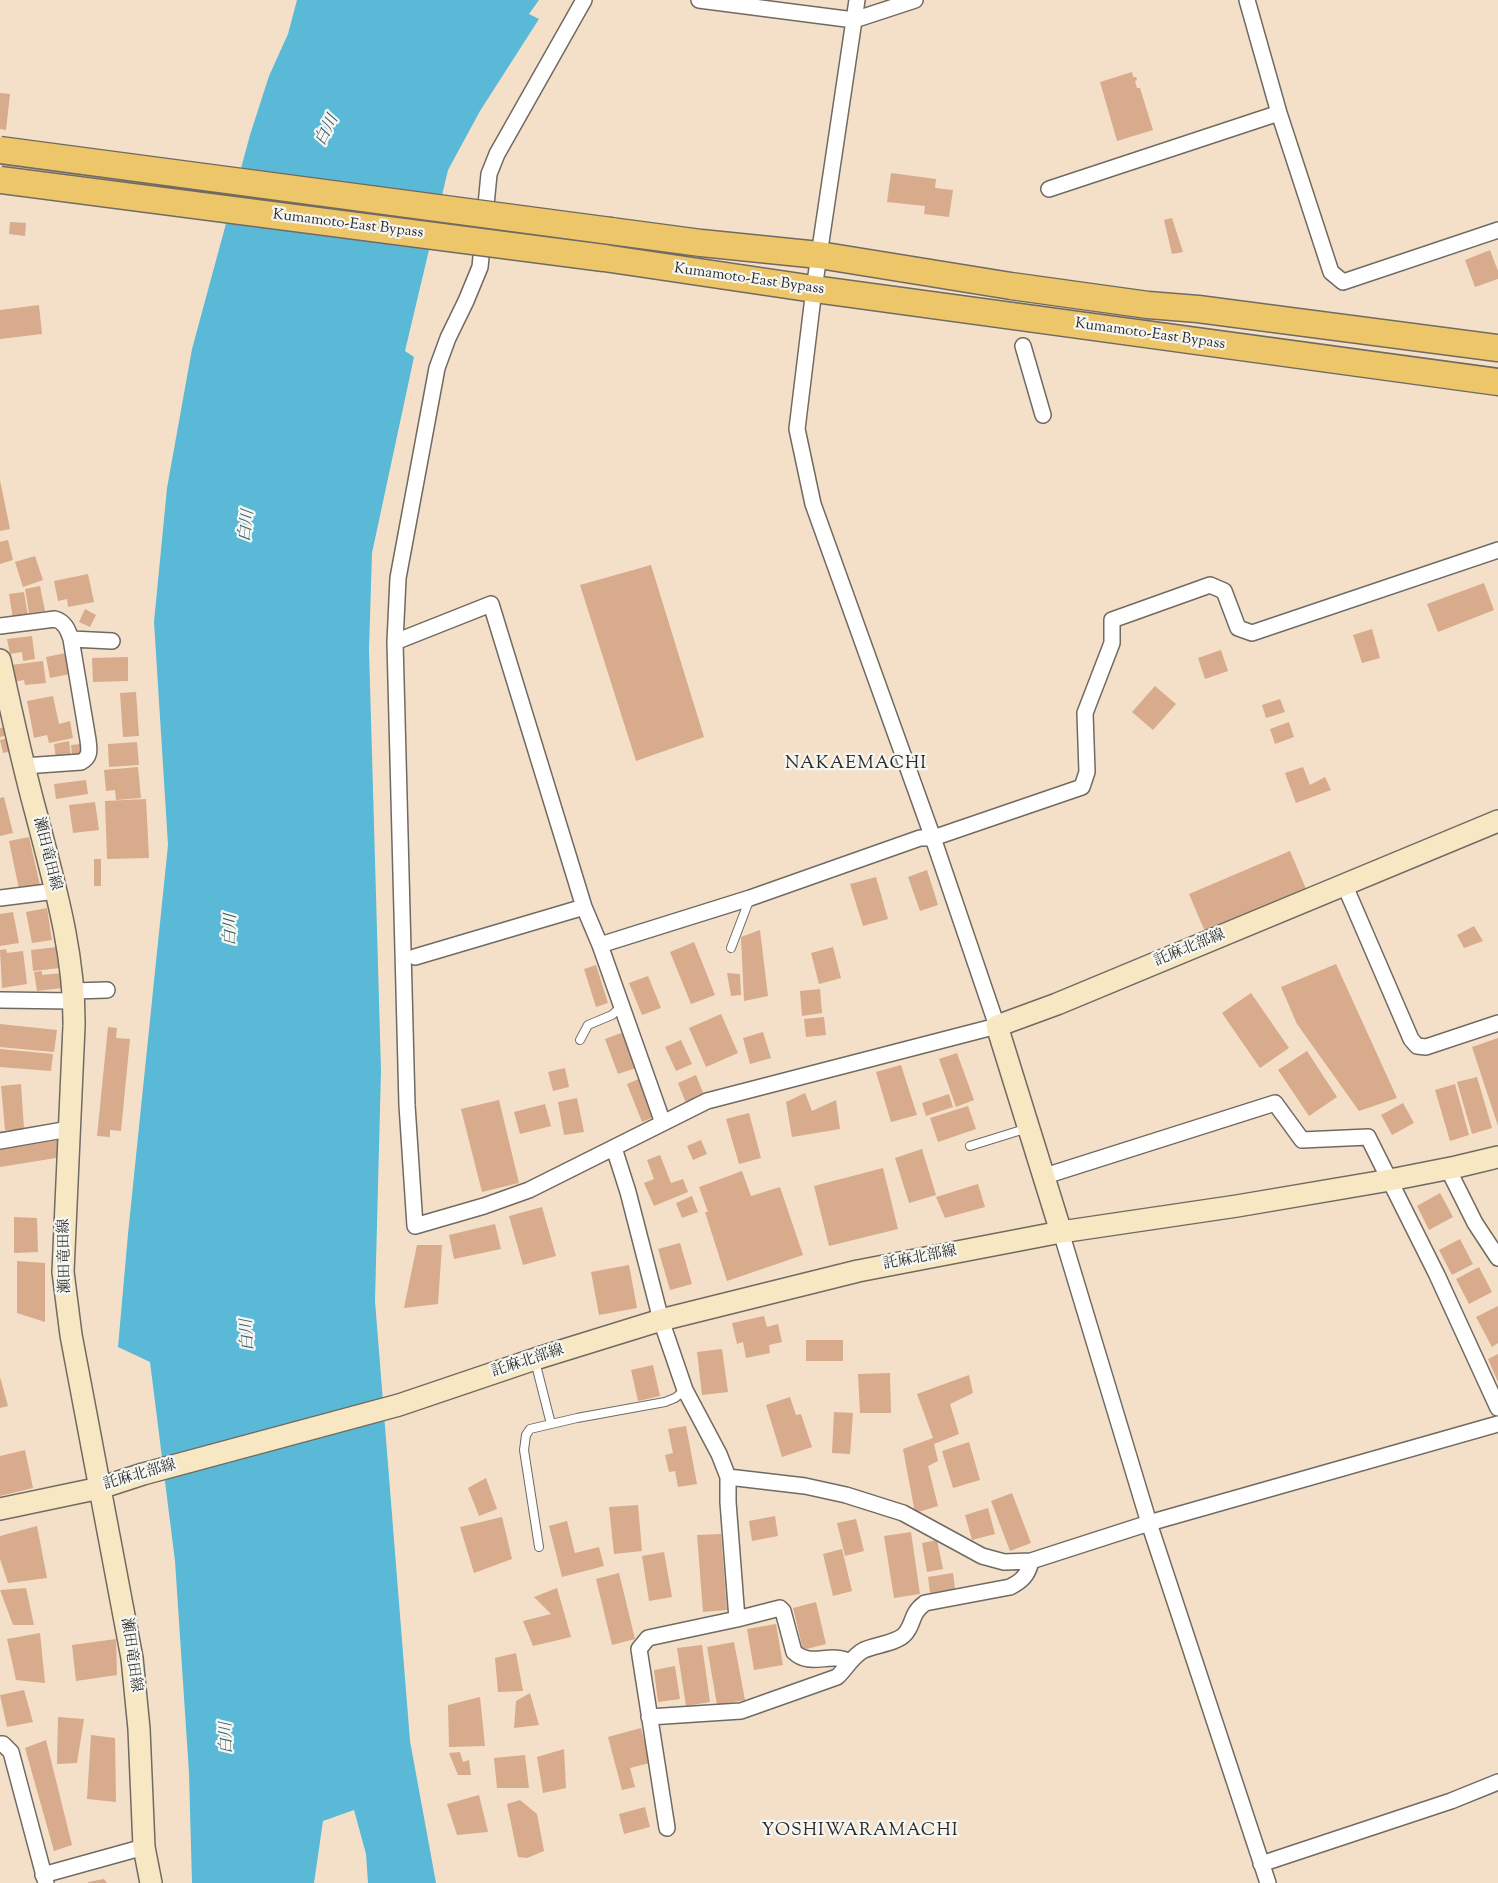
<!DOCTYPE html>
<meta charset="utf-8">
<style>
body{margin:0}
canvas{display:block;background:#f4e0c8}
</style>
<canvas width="1498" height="1883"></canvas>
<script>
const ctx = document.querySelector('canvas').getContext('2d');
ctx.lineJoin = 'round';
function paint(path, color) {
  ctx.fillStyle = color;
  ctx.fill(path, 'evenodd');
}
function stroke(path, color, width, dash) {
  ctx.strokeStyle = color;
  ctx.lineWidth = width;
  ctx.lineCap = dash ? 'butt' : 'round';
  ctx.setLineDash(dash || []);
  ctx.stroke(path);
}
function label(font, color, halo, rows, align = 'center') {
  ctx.font = font + ' "Sorts Mill Goudy","Noto Serif JP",serif';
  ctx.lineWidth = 4.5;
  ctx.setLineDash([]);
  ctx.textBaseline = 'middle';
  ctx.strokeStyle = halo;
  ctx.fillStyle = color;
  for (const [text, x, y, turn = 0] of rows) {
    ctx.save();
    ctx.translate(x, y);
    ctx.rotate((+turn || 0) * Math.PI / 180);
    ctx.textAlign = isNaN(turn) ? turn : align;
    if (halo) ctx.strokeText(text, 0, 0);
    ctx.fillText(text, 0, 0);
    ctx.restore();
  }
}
const water = new Path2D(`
 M297,0H539L529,14L539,19L480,111L448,170L405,351L414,357L372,553L369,649L381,1071L375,1301L410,1741L436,1883H368L366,1854L354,1810L323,1821L314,1883H192L189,1773L175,1561L150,1362L118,1347L128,1234L168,845L154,622L167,488L192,349L250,135L269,76L288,34Z`);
const building = new Path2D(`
 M1132,72L1133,77H1136L1137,80L1135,81L1137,88H1140L1153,130L1117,141L1100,82Z
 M0,93L10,94L6,130L0,129Z
 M891,173L936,179L935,188L953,190L949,217L924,214L925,206L887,202Z
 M1172,218L1183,252L1172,254L1164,220Z
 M10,222L26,223L25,236L9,234Z
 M1490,250L1498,271V279L1475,287L1465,260Z
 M39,305L42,334L0,339V310Z
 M0,480L10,529L0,531Z
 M8,540L13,560L0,564V542Z
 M35,556L43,580L23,587L15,562Z
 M651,565L704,737L636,761L580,585Z
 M88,574L94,602L68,607L67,599L58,601L54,581Z
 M1484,583L1494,610L1438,632L1427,604Z
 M40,586L45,611L29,613L25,589Z
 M24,592L28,616L13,619L9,594Z
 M85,609L96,615L90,627L79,622Z
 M1372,629L1380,658L1362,663L1353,635Z
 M32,636L35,659L23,661L22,652L10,654L7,639Z
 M1221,650L1228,671L1205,679L1198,658Z
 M66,653L70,674L50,678L46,657Z
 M128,657V681L93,682L92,658Z
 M43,661L46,683L25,685L24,680L13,682L11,665Z
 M1155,686L1176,704L1153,730L1132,712Z
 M136,692L139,736L123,737L120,693Z
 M53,696L59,724L70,721L73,738L49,743L47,735L34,738L27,701Z
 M1280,699L1285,712L1266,718L1262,705Z
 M1289,722L1294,737L1275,744L1270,729Z
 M7,727L9,735L0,737V728Z
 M9,738L12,751L3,753L0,740Z
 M69,741L71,756L56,759L54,744Z
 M137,742L139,765L109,767L108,744Z
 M81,744L82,753L72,755L71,745Z
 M138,767L141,798L116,800L115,790L106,791L104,770Z
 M1303,767L1310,785L1325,777L1331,790L1296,803L1285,773Z
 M86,780L88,794L56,799L54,784Z
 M4,797L13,833L0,836V798Z
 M146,799L149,858L107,859L105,801Z
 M95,802L99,830L73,833L69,805Z
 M29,837L40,885L19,889L9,841Z
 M1290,851L1307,891L1206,934L1189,894Z
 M94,859H101V886H94Z
 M927,870L938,905L920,911L908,877Z
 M876,877L888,919L863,926L850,884Z
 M47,908L52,940L32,943L26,912Z
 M13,912L19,943L0,946V914Z
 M1474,926L1483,941L1464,948L1457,935Z
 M760,930L768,996L744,1001L741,937Z
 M694,942L715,995L691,1004L670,952Z
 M57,947L60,968L33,971L31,950Z
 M833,947L841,978L819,984L811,953Z
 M6,949L7,953L23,951L27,984L2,988L0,950Z
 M1336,964L1397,1098L1359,1111L1297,1024L1281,987Z
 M596,965L608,1003L596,1007L584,969Z
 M42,971V975L61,973L63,988L37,991L34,972Z
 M727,973L740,974L741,995L731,996Z
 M648,976L661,1008L642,1015L629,983Z
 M820,989L822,1013L802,1016L800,991Z
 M1251,993L1289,1048L1260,1068L1222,1013Z
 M721,1014L738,1053L706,1067L689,1028Z
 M824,1017L826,1035L806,1037L804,1019Z
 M0,1024L57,1030L54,1052L0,1047Z
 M108,1027L117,1028L116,1038L130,1039L121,1131L110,1130V1137L97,1136Z
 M624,1032L636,1068L618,1074L605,1039Z
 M763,1032L771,1058L750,1064L743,1038Z
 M1498,1038V1126L1472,1047Z
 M681,1040L692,1064L676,1071L665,1047Z
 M0,1049L53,1054L51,1071L0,1067Z
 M1307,1051L1337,1097L1309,1116L1278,1070Z
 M957,1053L974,1100L956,1107L939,1059Z
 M901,1065L917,1115L891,1122L876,1072Z
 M565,1068L569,1087L553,1091L548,1072Z
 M696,1075L704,1095L686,1103L678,1083Z
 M1477,1077L1492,1128L1472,1134L1457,1082Z
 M641,1078L656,1116L642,1122L627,1084Z
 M21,1084L24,1129L5,1130L1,1086Z
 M1455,1084L1469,1135L1450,1141L1435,1090Z
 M805,1093L812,1111L836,1100L840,1129L792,1137L786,1102Z
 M949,1094L953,1107L926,1116L922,1103Z
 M577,1098L584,1132L564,1135L558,1102Z
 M499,1100L519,1183L482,1192L461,1109Z
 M1403,1103L1414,1123L1392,1135L1381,1115Z
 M545,1104L551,1126L520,1134L514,1112Z
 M968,1106L976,1129L938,1142L930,1118Z
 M749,1113L761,1158L739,1164L726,1119Z
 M59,1140L62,1157L0,1167V1149Z
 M701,1140L707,1154L693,1160L687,1146Z
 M922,1149L936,1195L909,1203L895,1158Z
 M660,1155L671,1183L683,1179L688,1192L654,1206L644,1183L654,1179L647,1160Z
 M883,1168L898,1229L829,1246L814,1186Z
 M742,1171L751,1196L780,1187L803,1255L727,1281L705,1212H708L699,1187Z
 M978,1184L985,1207L945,1218L936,1197Z
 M1440,1193L1453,1217L1429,1230L1417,1206Z
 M692,1196L698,1212L682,1218L676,1203Z
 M542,1207L556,1256L523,1265L509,1216Z
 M14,1217L37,1218L38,1252L14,1253Z
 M495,1224L501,1249L454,1259L449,1235Z
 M1460,1239L1473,1264L1452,1275L1439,1250Z
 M680,1243L692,1284L670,1290L658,1249Z
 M417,1245H442L438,1304L404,1308Z
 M17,1261L45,1263V1322L17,1313Z
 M629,1265L637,1308L599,1315L591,1272Z
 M1479,1267L1492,1292L1469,1304L1456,1279Z
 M1498,1306V1343L1492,1347L1476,1317Z
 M764,1316L767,1327L778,1324L782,1342L769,1345L770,1353L746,1358L743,1342L737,1344L732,1323Z
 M806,1340H843V1361H806Z
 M722,1349L728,1392L702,1395L697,1352Z
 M1498,1354V1382L1488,1359Z
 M653,1365L660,1396L638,1401L631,1370Z
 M890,1373L891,1413H860L858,1374Z
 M969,1375L973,1393L950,1404L959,1434L934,1444L938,1461L928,1466L938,1506L915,1513L903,1449L933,1438L917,1394Z
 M0,1377L8,1406L0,1408Z
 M790,1397L796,1415L801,1414L812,1447L782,1457L766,1405Z
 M834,1412L853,1413L850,1454L832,1453Z
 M686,1426L697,1484L678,1487L675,1471L669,1472L665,1455L673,1453L668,1429Z
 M969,1442L980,1480L953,1488L942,1451Z
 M25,1450L33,1488L0,1496V1456Z
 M486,1478L497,1509L479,1516L468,1488Z
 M1012,1493L1031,1543L1010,1551L991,1501Z
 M638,1505L642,1551L614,1554L609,1507Z
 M988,1508L995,1534L972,1540L965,1515Z
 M775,1516L778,1536L752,1541L749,1521Z
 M502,1517L512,1559L474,1573L460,1527Z
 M856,1519L864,1551L845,1556L837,1523Z
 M567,1521L575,1553L599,1547L604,1566L562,1577L549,1526Z
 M37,1526L47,1578L8,1583L0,1559V1536Z
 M911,1532L920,1594L894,1598L884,1536Z
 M721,1534L727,1610L703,1612L697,1535Z
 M937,1540L943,1569L927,1572L922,1543Z
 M842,1549L852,1591L833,1596L823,1554Z
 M664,1552L672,1597L649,1601L642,1556Z
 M619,1573L635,1639L612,1645L596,1579Z
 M953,1573L955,1589L930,1593L928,1577Z
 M26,1588L34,1625H13L0,1590Z
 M557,1588L571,1637L533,1646L523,1621L551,1614L534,1597Z
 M816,1602L826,1644L803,1650L793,1608Z
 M776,1624L783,1665L754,1670L747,1629Z
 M40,1633L45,1683L16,1680L7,1639Z
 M116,1639L117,1675L76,1681L72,1645Z
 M734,1642L745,1700L717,1705L707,1647Z
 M702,1645L710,1702L686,1706L677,1648Z
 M516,1653L523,1691L498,1692L495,1658Z
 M675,1666L680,1699L658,1702L654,1670Z
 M24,1690L33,1722L7,1727L0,1695Z
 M530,1693L539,1725L514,1728L516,1701Z
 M480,1697L485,1746L449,1747L448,1705Z
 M58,1717L84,1719L77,1763L57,1764Z
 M641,1728L650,1763L630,1768L635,1787L622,1790L608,1737Z
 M91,1735L115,1738L116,1802L87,1799Z
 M46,1740L72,1845L54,1851L25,1748Z
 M564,1749L566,1788L543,1793L537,1757Z
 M460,1752L463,1762L469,1760L471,1775H458L449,1753Z
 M525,1755L529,1788H497L494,1758Z
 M479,1795L488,1832L457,1835L447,1804Z
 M520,1800L537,1814L544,1851L527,1858L518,1857L507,1804Z
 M645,1807L650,1827L624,1834L619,1814Z
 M104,1879L107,1883H88V1882Z`);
const service = new Path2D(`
 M731,948L750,898
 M580,1040L588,1025L612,1015L622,1006
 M970,1146L1028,1128
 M535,1361L551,1424
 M539,1547L524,1450L526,1435L530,1429L577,1418L665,1402L675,1398L685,1390`);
const minor = new Path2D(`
 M584,0L497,154L489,174L480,267L466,301L448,338L437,368L398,578L395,642L491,604L584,907L600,945L663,1123
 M699,0L854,20L915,0
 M1247,0L1279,113L1331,272L1343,282L1498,230
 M1049,189L1279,113
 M1023,346L1043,415
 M0,626L55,619C65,622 68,630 71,639L88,740C89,749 91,757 81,762L24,766
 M71,639L112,641
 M395,642L407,1105L415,1226L484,1206L529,1190L707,1101L997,1026L933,838L813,504L797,429L814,289L857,0
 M1345,886L1411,1039L1417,1046L1426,1047L1498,1023
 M0,898L56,891
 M600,945L750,898L920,838H933L1082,787L1087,772L1085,713L1112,643V620L1210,585L1224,591L1238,628L1252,633L1498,550
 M415,957L584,907
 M73,991L107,990
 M0,1000L74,1001
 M0,1141L69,1129
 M614,1148L628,1192L661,1320L685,1390L719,1454L728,1477V1502L737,1619L648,1638L639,1649L667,1828
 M1448,1169L1475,1223L1498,1258
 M1045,1176L1275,1103L1302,1140L1368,1137L1437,1275L1498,1408
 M1061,1232L1149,1523L1268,1883
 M728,1477L805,1486L846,1495L903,1513L982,1556L1004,1562L1031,1561L1149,1523L1498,1424
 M737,1619L780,1608L783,1611L794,1652C811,1668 830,1651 850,1662
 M649,1717L741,1711L837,1677C846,1669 852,1656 864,1650C875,1645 896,1643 904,1635C915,1624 909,1615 925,1603L1010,1587C1022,1581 1028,1575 1031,1561
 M0,1744H3L11,1752L46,1883
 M1261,1864L1451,1801L1498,1782
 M43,1875L144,1847`);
const secondary = new Path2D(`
 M0,660C11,711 22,762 36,813C54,883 75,953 74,1026L63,1272L71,1335L132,1658L139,1729L144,1847L151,1883
 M1061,1232L997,1026L1057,1004L1498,821
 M0,1509L100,1488L143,1474L399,1405L535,1359L661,1320L858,1271L1061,1232L1237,1206L1390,1180L1456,1167L1498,1157`);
const trunk = new Path2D(`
 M611,231L701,243L819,255L1011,286L1148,305L1198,309L1498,348
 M604,258L814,289L1498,382`);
const trunkBridge = new Path2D(`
 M0,150L611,231
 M0,180L604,258`);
const streetNames = [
 ["Kumamoto-East Bypass",348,225,7],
 ["Kumamoto-East Bypass",749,280,8],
 ["Kumamoto-East Bypass",1150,335,8],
 ["瀬田竜田線",46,854,76],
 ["託麻北部線",1190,949,-22],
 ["瀬田竜田線",66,1256,-91],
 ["託麻北部線",920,1259,-11],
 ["託麻北部線",528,1362,-18],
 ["託麻北部線",140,1476,-16],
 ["瀬田竜田線",130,1655,82]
];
const waterNames = [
 ["白川",328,131,-63],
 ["白川",248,526,-83],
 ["白川",232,930,-88],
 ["白川",249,1335,-93],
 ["白川",228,1738,-91]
];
const quarterNames = [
 ["NAKAEMACHI",856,765],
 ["YOSHIWARAMACHI",860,1832]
];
paint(water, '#59b9d7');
paint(building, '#d7ab8b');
stroke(service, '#716a62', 10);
stroke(minor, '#716a62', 18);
stroke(secondary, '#716a62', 24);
stroke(trunk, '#716a62', 29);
stroke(service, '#fff', 8);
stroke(minor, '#fff', 15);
stroke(secondary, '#f7e8c3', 21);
stroke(trunk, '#ecc669', 26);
stroke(trunkBridge, '#716a62', 29, []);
stroke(trunkBridge, '#ecc669', 26);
label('15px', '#2b2b2b', '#f6f6f2', streetNames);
label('italic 16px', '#3b5d67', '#f6f6f2', waterNames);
ctx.letterSpacing = '1px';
label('18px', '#2b2b2b', '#f6f6f2', quarterNames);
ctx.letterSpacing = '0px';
</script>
